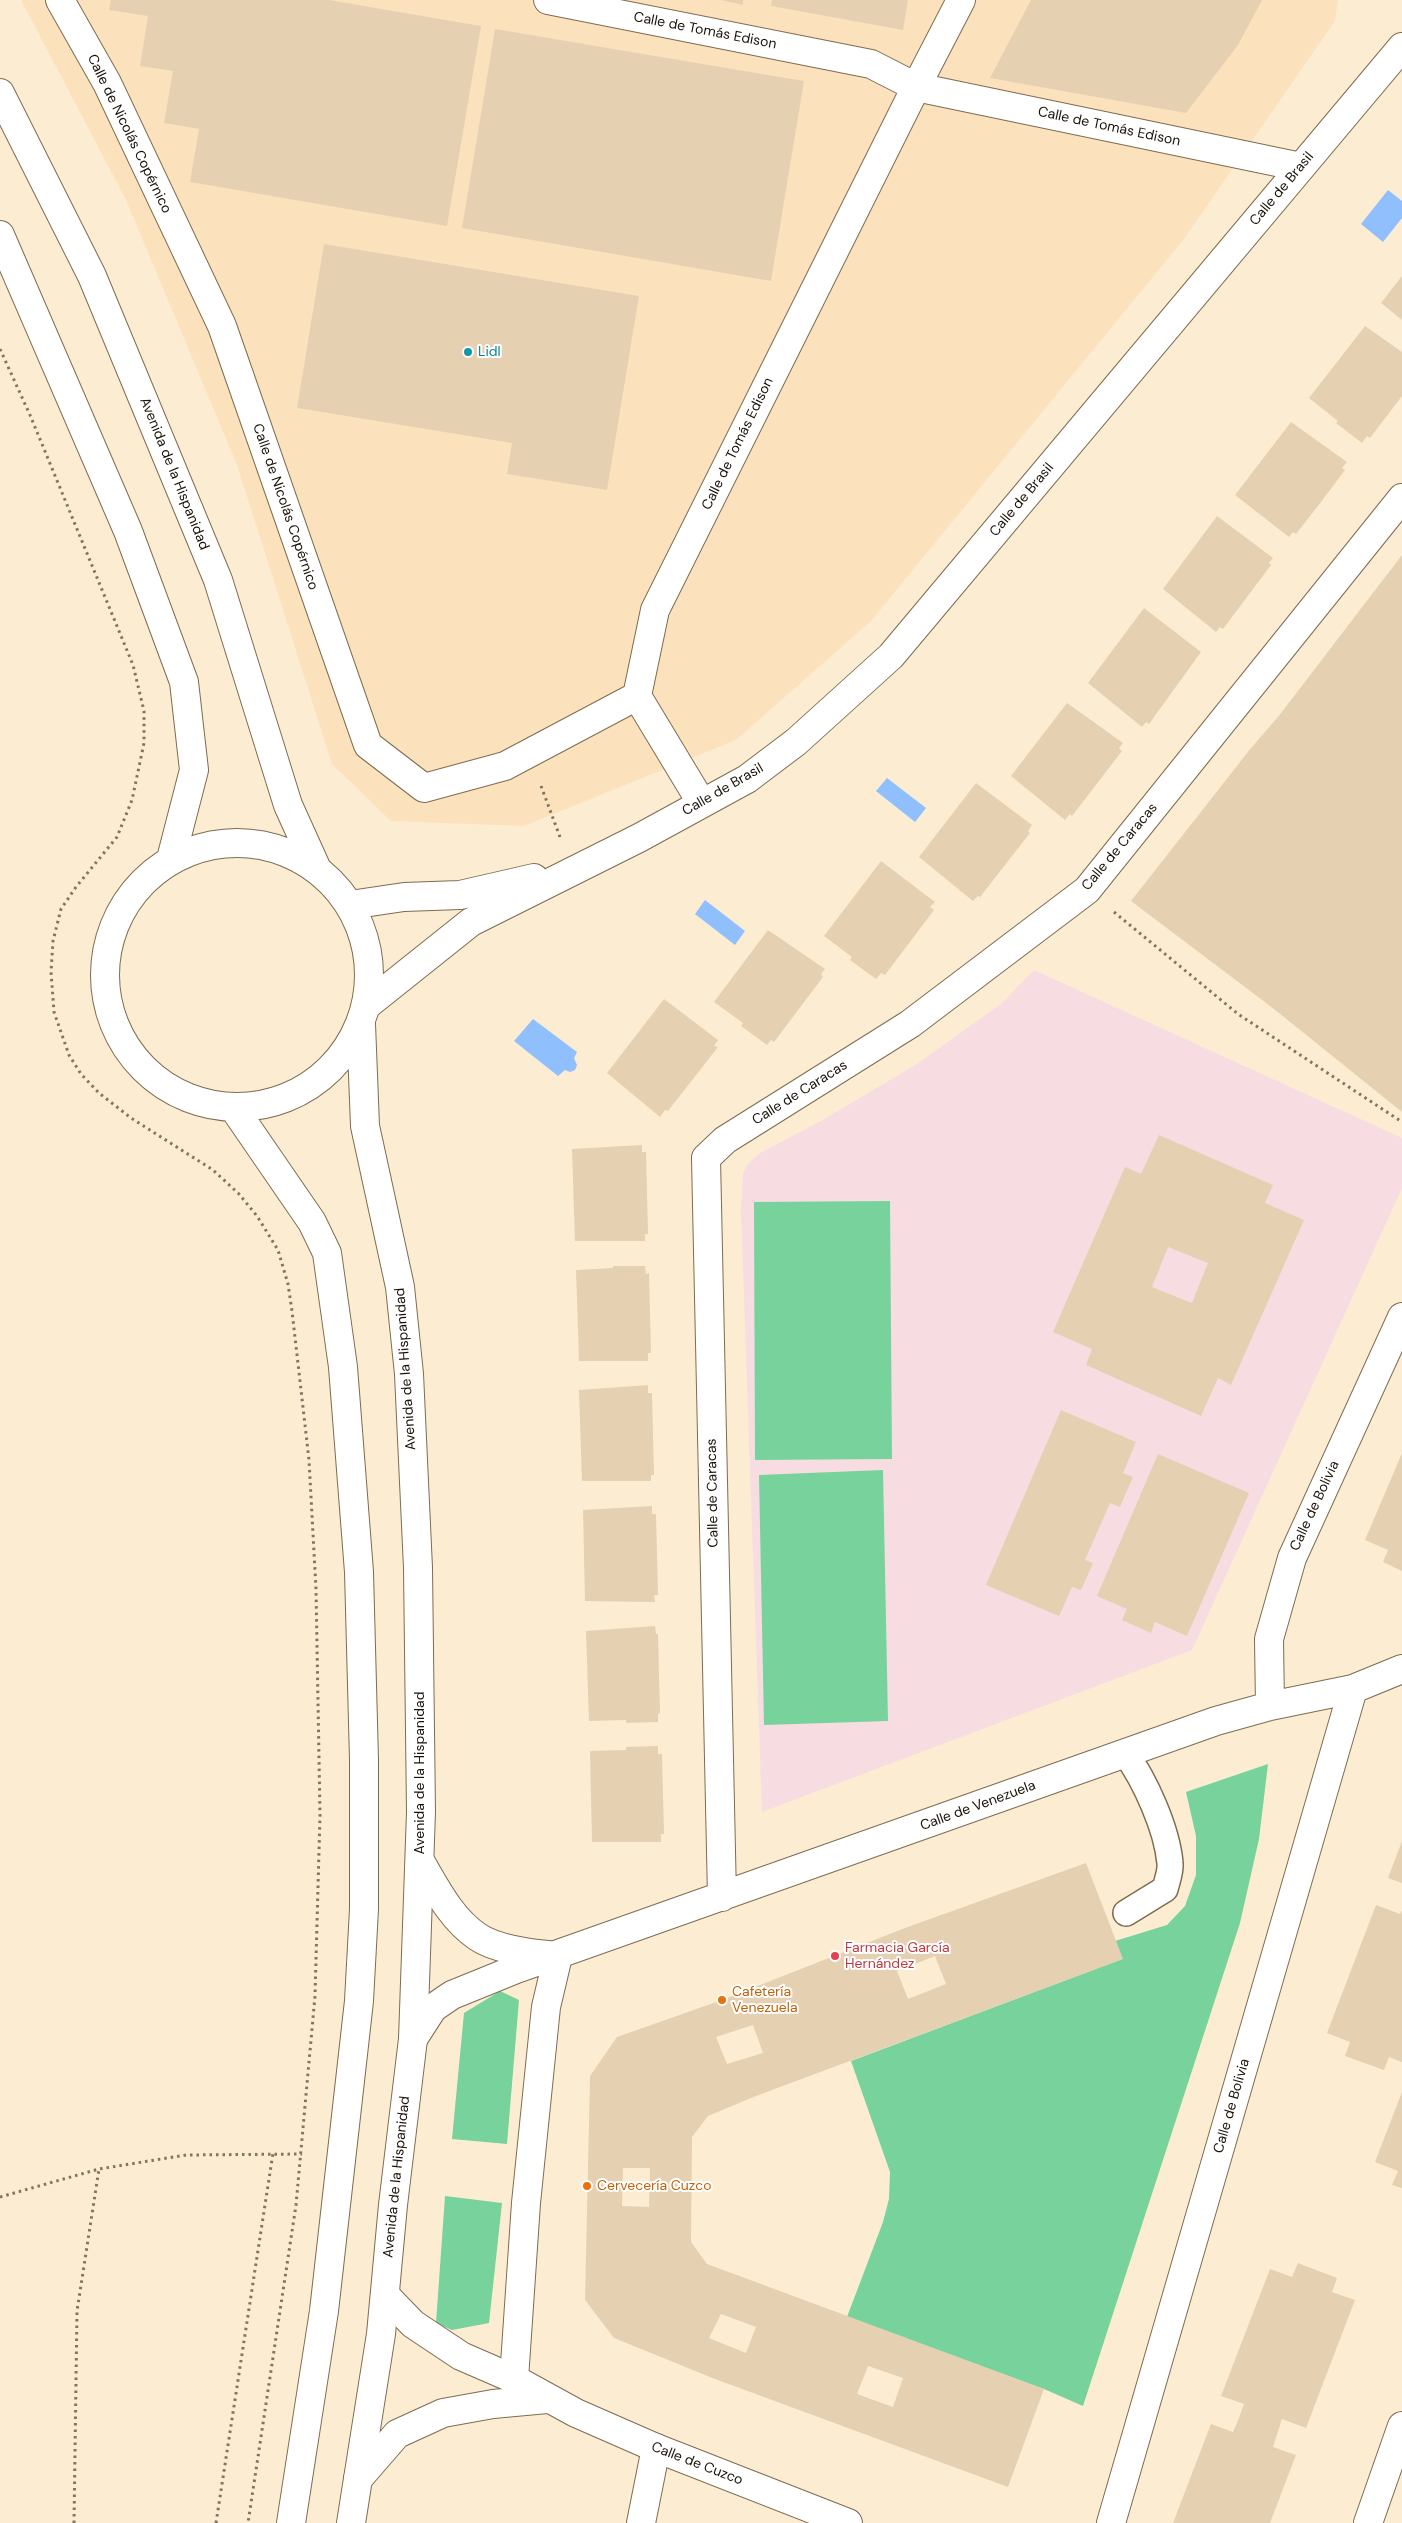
<!DOCTYPE html>
<meta charset="utf-8">
<style>
body{margin:0}
canvas{display:block;background:#fcecd2}
</style>
<canvas width="1402" height="2523"></canvas>
<script>
const ctx = document.querySelector('canvas').getContext('2d');
ctx.lineJoin = 'round';
function paint(path, color) {
  ctx.fillStyle = color;
  ctx.fill(path, 'evenodd');
}
function stroke(path, color, width, dash) {
  ctx.strokeStyle = color;
  ctx.lineWidth = width;
  ctx.lineCap = dash ? 'butt' : 'round';
  ctx.setLineDash(dash || []);
  ctx.stroke(path);
}
function label(font, color, halo, rows, align = 'center') {
  ctx.font = font + ' "DM Sans",sans-serif';
  ctx.lineWidth = 4;
  ctx.setLineDash([]);
  ctx.textBaseline = 'middle';
  ctx.strokeStyle = halo;
  ctx.fillStyle = color;
  for (const [text, x, y, turn = 0] of rows) {
    ctx.save();
    ctx.translate(x, y);
    ctx.rotate((+turn || 0) * Math.PI / 180);
    ctx.textAlign = isNaN(turn) ? turn : align;
    if (halo) ctx.strokeText(text, 0, 0);
    ctx.fillText(text, 0, 0);
    ctx.restore();
  }
}
const built = new Path2D(`
 M21,0H1338L1335,21L1184,239L871,621L736,740L524,826L391,821L332,764L237,465L126,200Z`);
const education = new Path2D(`
 M1034,970L1402,1138V1188L1192,1650L762,1812L741,1211L743,1173L748,1164L760,1153L821,1121L917,1064L1002,1003Z`);
const green = new Path2D(`
 M890,1201L892,1459L755,1460L754,1202Z
 M883,1470L888,1721L764,1725L759,1475Z
 M1268,1764L1259,1839L1240,1923L1083,2406L1044,2389L847,2317L883,2222L889,2199L890,2172L851,2061L1122,1959L1115,1941L1167,1925L1185,1906L1196,1875V1836L1186,1792Z
 M500,1991L519,2000L507,2144L452,2139L464,2013Z
 M445,2196L502,2203L489,2323L452,2330L436,2323Z`);
const water = new Path2D(`
 M1388,190L1402,201V218L1383,242L1361,224Z
 M887,778L926,808L915,822L876,791Z
 M705,900L745,931L735,945L695,914Z
 M533,1019L577,1052L574,1058L577,1065L575,1070L570,1072L565,1070L558,1076L514,1041Z`);
const building = new Path2D(`
 M111,0H329L481,26L447,226L190,182L199,129L164,123L173,71L140,66L148,16L109,10Z
 M721,0H743V5Z
 M772,0H908L903,30L771,6Z
 M1031,0H1262L1238,45L1186,113L990,78Z
 M495,29L804,81L771,281L462,228Z
 M324,244L639,296L607,490L507,474L512,443L297,408Z
 M1402,276V320L1381,303Z
 M1365,326L1402,352V396L1370,438L1367,436L1362,443L1336,423L1338,421L1309,398Z
 M1291,422L1347,462L1342,468L1345,470L1321,502L1296,534L1293,532L1289,537L1235,495Z
 M1217,516L1273,558L1269,563L1271,565L1223,629L1220,627L1216,632L1163,589Z
 M1402,555V1112L1274,1009L1131,901L1251,748L1278,717Z
 M1144,608L1201,652L1149,724L1146,722L1142,727L1088,683Z
 M1067,703L1123,743L1119,748L1122,751L1072,816L1070,814L1065,820L1011,776Z
 M976,783L1032,825L1028,831L1030,833L980,897L978,896L973,901L919,857Z
 M881,861L935,902L930,907L934,910L885,975L881,973L876,979L850,960L852,957L824,936Z
 M768,930L825,969L821,974L823,977L774,1042L771,1040L767,1045L741,1026L743,1023L714,1002Z
 M664,999L718,1040L714,1046L718,1047L668,1111L665,1110L660,1117L607,1073Z
 M1159,1135L1273,1185L1265,1203L1304,1220L1231,1385L1218,1378L1201,1416L1086,1365L1092,1349L1053,1332L1125,1167L1141,1174ZM1168,1247L1208,1263L1192,1303L1152,1287Z
 M642,1145V1152H646L648,1234H645V1241H575L572,1149Z
 M613,1266H645L646,1274L649,1273L651,1353H648V1361H579L576,1270L613,1268Z
 M648,1385V1393H652L654,1475H651V1481H582L579,1390Z
 M1061,1410L1136,1442L1123,1473L1133,1477L1120,1507L1110,1503L1085,1560L1093,1563L1081,1590L1072,1587L1059,1616L986,1585Z
 M1402,1453V1571L1383,1562L1388,1550L1365,1540Z
 M1158,1454L1249,1493L1187,1636L1155,1622L1151,1633L1122,1620L1127,1609L1097,1596Z
 M652,1506V1514H656L658,1595H654L655,1602L585,1601L583,1510Z
 M655,1626L656,1634H658L660,1713L658,1714V1722L626,1723V1720L589,1721L586,1631Z
 M658,1746V1754H662L664,1834H661V1842H592L590,1751L626,1750V1747Z
 M1402,1841V1883L1388,1878Z
 M1086,1863L1123,1959L756,2096L708,2116L692,2137L691,2242L707,2264L1044,2389L1008,2487L715,2379L614,2338L585,2300L590,2076L617,2037L722,2000L905,1928ZM935,1956L946,1984L908,1999L897,1971ZM753,2025L763,2053L727,2064L716,2037ZM623,2168H650L649,2207L622,2206ZM721,2314L756,2327L746,2353L709,2338ZM868,2366L903,2378L893,2407L857,2394Z
 M1376,1905L1400,1914L1402,1910V2062L1389,2057L1384,2070L1345,2056L1350,2042L1327,2033Z
 M1402,2092V2188L1392,2185L1398,2171L1375,2162Z
 M1298,2263L1337,2278L1332,2292L1355,2300L1306,2428L1282,2419L1273,2447L1296,2455L1270,2523H1173L1211,2424L1233,2432L1239,2418L1244,2404L1221,2396L1270,2269L1292,2277Z`);
const path = new Path2D(`
 M0,349L30,415L133,665L144,711V743L132,800L117,837L76,887L61,909L53,941L51,972L54,1012L69,1055L81,1074L99,1093L131,1118L213,1170L239,1194L257,1216L278,1250L288,1284L292,1311L309,1460L316,1589L320,1815L315,1996L296,2205L248,2523
 M541,786L560,837
 M1114,912L1238,1014L1402,1122
 M0,2197L99,2169L186,2155L302,2154
 M74,2523L77,2311L99,2169
 M216,2523L273,2153`);
const service = new Path2D(`
 M1125,1753C1145,1780 1167,1829 1170,1863C1171,1871 1167,1881 1165,1889L1126,1913`);
const minor = new Path2D(`
 M60,0L107,83L222,326L368,745L424,788L505,766L637,696
 M548,0L871,64L916,87L1301,167
 M701,802L637,696L655,610L916,87L961,0
 M1270,1706L1269,1639L1292,1558L1402,1317
 M420,1861C436,1888 451,1919 478,1937C494,1948 529,1954 549,1955
 M722,1897L706,1158L725,1140L910,1024L1087,890L1402,498
 M413,2039L433,2008L452,1995L516,1969L1216,1721L1270,1706L1353,1689L1402,1669
 M514,2379L526,2203L546,2007L558,1956
 M641,2523L656,2448
 M1111,2523L1353,1689
 M1368,2523L1402,2426`);
const tertiary = new Path2D(`
 M350,905L404,897L460,895L534,878
 M367,1005L471,922L639,838L747,779L796,742L891,656L1402,47
 M385,2295L413,2324L461,2356L514,2379L576,2413L656,2448L848,2523
 M358,2479L397,2434L443,2413L493,2404L547,2399`);
const primary = new Path2D(`
 M0,93L92,276L218,580L288,805L316,867
 M0,235L128,531L184,682L194,770L171,859
 M105 975a132 132 0 1 1 264 0a132 132 0 1 1-264 0Z
 M233,1107L312,1222L327,1253L343,1367L359,1572L364,1760V1909L359,2001L324,2311L291,2523
 M351,2523L381,2334L393,2205L413,2039L421,1812L418,1568L409,1374L400,1287L365,1126L361,1024`);
const markers = [
 [468,352,5,"#0f9aa8"],
 [835,1956,5,"#e0444e"],
 [722,2000,5,"#e8710a"],
 [587,2186,5,"#e8710a"]
];
const streetNames = [
 ["Calle de Tomás Edison",705,31,11],
 ["Calle de Tomás Edison",1109,127,12],
 ["Calle de Nicolás Copérnico",129,134,64],
 ["Calle de Brasil",1282,189,-50],
 ["Calle de Tomás Edison",738,444,-64],
 ["Avenida de la Hispanidad",174,474,68],
 ["Calle de Brasil",1022,500,-50],
 ["Calle de Nicolás Copérnico",285,507,71],
 ["Calle de Brasil",723,790,-30],
 ["Calle de Caracas",1120,847,-50],
 ["Calle de Caracas",800,1093,-32],
 ["Avenida de la Hispanidad",406,1369,-94],
 ["Calle de Caracas",713,1493,-91],
 ["Calle de Bolivia",1315,1506,-65],
 ["Avenida de la Hispanidad",420,1773,-90],
 ["Calle de Venezuela",978,1806,-20],
 ["Calle de Bolivia",1232,2106,-74],
 ["Avenida de la Hispanidad",397,2177,-84],
 ["Calle de Cuzco",697,2464,21]
];
const cultureNames = [
 ["Lidl",478,352]
];
const healthNames = [
 ["Farmacia García",845,1948],
 ["Hernández",845,1964]
];
const foodNames = [
 ["Cafetería",732,1992],
 ["Venezuela",732,2008],
 ["Cervecería Cuzco",597,2186]
];
paint(built, '#fbe2bc');
paint(education, '#f7dce1');
paint(green, '#77d39b');
paint(water, '#8fc0fd');
paint(building, '#e5d1b2');
stroke(service, '#7e6c50', 28);
stroke(minor, '#7e6c50', 30);
stroke(tertiary, '#7e6c50', 30);
stroke(primary, '#7e6c50', 30);
stroke(path, '#807563', 3, [2.5, 4]);
stroke(service, '#fff', 25);
stroke(minor, '#fff', 28);
stroke(tertiary, '#fff', 28);
stroke(primary, '#fff', 28);
for (const [x, y, r, color] of markers) {
  const dot = new Path2D();
  dot.arc(x, y, r, 0, 2 * Math.PI);
  ctx.fillStyle = color;
  ctx.fill(dot);
  stroke(dot, '#fff', 2);
}
label('14px', '#191207', '#fff', streetNames);
label('14px', '#0d838f', '#fff', cultureNames, 'left');
label('14px', '#be3a42', '#fff', healthNames, 'left');
label('14px', '#c56008', '#fff', foodNames, 'left');
</script>
